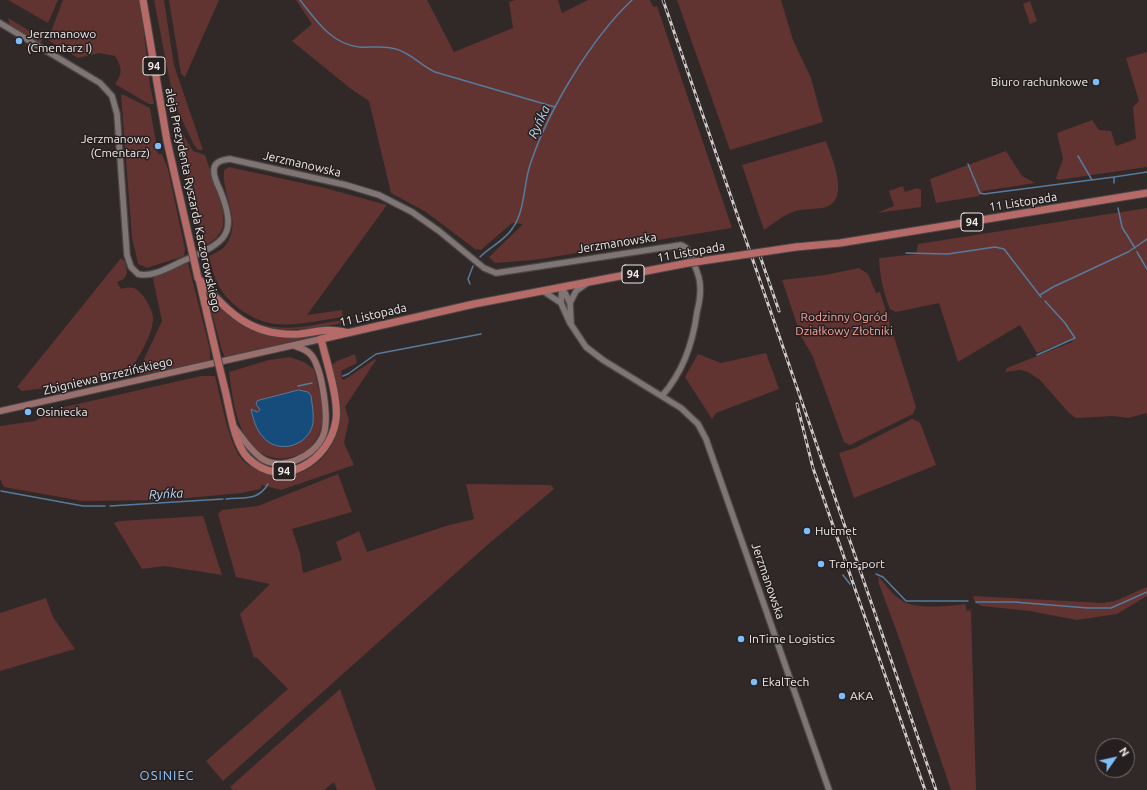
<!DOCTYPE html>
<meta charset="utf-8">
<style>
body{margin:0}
#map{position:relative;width:1147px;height:790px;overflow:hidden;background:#302928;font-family:Ubuntu,sans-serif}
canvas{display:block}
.north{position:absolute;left:1095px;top:738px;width:40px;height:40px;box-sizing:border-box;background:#261f1f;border:1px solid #767070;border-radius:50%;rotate:56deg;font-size:11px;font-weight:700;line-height:16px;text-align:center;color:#efeaea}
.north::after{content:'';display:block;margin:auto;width:14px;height:18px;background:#7fbdfa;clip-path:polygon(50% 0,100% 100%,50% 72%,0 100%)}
</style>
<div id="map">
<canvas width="1147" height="790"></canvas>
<div class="north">N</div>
</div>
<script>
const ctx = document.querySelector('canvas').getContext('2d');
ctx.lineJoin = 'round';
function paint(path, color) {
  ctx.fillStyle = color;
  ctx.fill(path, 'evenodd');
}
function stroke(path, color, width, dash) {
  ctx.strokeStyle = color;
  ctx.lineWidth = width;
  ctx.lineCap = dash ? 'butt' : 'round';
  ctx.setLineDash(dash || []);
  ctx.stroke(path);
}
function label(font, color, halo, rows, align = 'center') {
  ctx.font = font + ' Ubuntu,sans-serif';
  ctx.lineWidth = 3;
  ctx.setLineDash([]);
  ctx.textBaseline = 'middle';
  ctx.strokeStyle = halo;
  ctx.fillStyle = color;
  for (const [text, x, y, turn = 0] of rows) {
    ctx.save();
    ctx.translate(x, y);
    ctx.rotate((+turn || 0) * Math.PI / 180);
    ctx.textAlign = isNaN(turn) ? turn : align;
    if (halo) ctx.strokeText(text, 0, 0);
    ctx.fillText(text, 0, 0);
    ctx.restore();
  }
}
const green = new Path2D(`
 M8,0H58L48,23Z
 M63,0H140L150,85L154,104H149L115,84C123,73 122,67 115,56L99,53L78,58L48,40Z
 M154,0H164L174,65L203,150H198L194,145L174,103Z
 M169,0H219L185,77L181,74Z
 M296,0H427L454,52L513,28L509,2L515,0H558L562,13L588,0H650L653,7L657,6L732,228L534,260L495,263L489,257L523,224L512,223L481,250L475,249L426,212L391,193L369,101L351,89L292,41L312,24Z
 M677,0H781L793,40L811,78L823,122L730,150Z
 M1030,1L1037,21L1030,24L1023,4Z
 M8,18L43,39L41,42H37L10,26Z
 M1147,52V167L1058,180L1056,178L1063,159L1057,133L1092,120L1099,130L1111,131L1116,146L1136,139L1133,107L1139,101L1126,58Z
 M121,95H124L150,108L158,154H162L168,169L185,249L184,256L147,268L138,264L132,238Z
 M181,131L193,151L205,155C210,171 229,214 222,229C219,236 214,240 208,244L204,243C195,207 183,169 179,132Z
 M826,141C831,156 851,199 826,207C816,210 803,208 793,212C783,215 773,224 764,230L742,165Z
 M1006,151L1022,176L1035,183L983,191L979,196L936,203L930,179Z
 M229,167L325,188L387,205L307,315L342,310L343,317C321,320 298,326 276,324C254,322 229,305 219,286C214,277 211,266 209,256C213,254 222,250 225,246C244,222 221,195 224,170Z
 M903,186L905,192L917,188L921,190V207L877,213L894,206L889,191Z
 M1147,208V413L1128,418L1113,416L1076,418L1069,413L1040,380L1028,372L1020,370L1005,372L1007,368L1072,342L1074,338L1037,353L1020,325L958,362L939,303L896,312L890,309C883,291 880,277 879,258L916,254L918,244Z
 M121,258L125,261L127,273L124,279L117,282L121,289C133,286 136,287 144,297C148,303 154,313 153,320C152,336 140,354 132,368L106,376L54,387L22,391L17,387Z
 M188,263L210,350V361L139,375L138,372L162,321L153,279L155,275Z
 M859,268L868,274L876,293L880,292L916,407L913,414L850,445L844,442L813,357L801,336L782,280L825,275Z
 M217,292C225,299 232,308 241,315C273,336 308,326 342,320L343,323C293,332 251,338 217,292Z
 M209,293C237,333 267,341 314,335L315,336L225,357L222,351L207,294Z
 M766,353L779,389L716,413L712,419L685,377L698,354L721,363Z
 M355,354L357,363L341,371L342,379L344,380L375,359L376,360L345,407L349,420L344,443L354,465L281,490L262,485L260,489L242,493L165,500L82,501L4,487L0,479V426L35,421L60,408L201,376H215C221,398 228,440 240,457C246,465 254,469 263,472C297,486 331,460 339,428C345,407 336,385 332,365L337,361Z
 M290,357L304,362L314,369C318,388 327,413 320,432C308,462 268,468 249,442C235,423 232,394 229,372L269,360Z
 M912,419L919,422L921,425L936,465L854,498L839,453L855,448Z
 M338,474L352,512L292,529L300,553L303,573L342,560L336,542L359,531L367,552L446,526L474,519L466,484L551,485L554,489L485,547L223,781L206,761L288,689L256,657L254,658L240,614L270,584L236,577L218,514L222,510L258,506Z
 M203,516L222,575L164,566L142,569L114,523L120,521Z
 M878,576C885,584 892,594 901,600C914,610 950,606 965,604L967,611L971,610L976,790H951L898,635L879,584Z
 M1147,587V596L1117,614L1077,620L1029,611L982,606L975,603L973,596L1103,603L1115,601Z
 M46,598L53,617L75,649L0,671V613Z
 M340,689L376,790H337L334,782L324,790H233L230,787Z`);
const water = new Path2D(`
 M299,390L308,392L311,396C312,404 314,414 313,423C309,446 278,455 263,437C256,430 253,418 251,409L257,412L260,410L256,404L257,401Z`);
const stream = new Path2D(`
 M300,0C316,20 331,44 359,47C371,48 383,45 396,49C411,53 421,66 435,72L555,107
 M1078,156L1092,180
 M968,164L980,193L984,194L1114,177V183
 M1114,177L1147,172
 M1118,208L1122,227L1135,248
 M1137,252L1147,269
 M906,253L948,254L995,247L1004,249L1041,297
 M480,257C490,247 505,240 512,229C526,210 523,183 531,162C549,109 591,39 632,0
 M470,284L468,279L473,266
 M1040,295L1053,287L1128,252L1147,239
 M1037,355L1075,338L1065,323L1045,301
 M343,376L348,374L376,354L481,334
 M298,386L312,383
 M1,491L83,506H105
 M226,499C245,497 258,501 268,484
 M110,506L223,499
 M876,574L883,577L906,601H968
 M843,575L850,584
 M976,602H1014L1088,608H1111L1147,592`);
const tertiary = new Path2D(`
 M0,23L100,83L112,96L117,114L127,255L131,267L138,274C153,278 171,266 185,260C226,242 238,235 220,190C217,184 213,176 214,169C215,161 223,160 230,159L346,185L379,195L412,212L439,231L484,268L496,273L681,245C690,248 691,256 694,264C697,271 700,278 700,285C701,294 699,304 697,312C693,343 683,372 662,396
 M562,287L561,303L570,323L586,347L603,360L681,408L698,424L706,439L829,790
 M562,287L570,303L571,324
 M543,291L561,303
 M570,303L576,291L586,284`);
const secondary = new Path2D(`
 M0,411L321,339
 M235,428C243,439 250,450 261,458C281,472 314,457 323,436C330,420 322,370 312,356C308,350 301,348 295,346`);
const primary = new Path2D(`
 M143,0L167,141L192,251
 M796,247L840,243L1147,193
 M198,278C227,311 250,337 299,334C318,332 325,328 345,332
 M199,279L217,357
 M225,390C230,410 234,444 248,458C281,491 330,461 336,420C339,399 326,360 321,339L474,304L688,263`);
const rail = new Path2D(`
 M663,0L936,790
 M760,256L779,311
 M797,404L813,468L925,790`);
const primaryBridge = new Path2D(`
 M192,251L198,278
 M688,263L796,247
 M217,357L225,390`);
const markers = [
 [19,41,4,"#7fbdfa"],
 [1096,82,4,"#7fbdfa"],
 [158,146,4,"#7fbdfa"],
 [28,412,4,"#7fbdfa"],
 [807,531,4,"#7fbdfa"],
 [821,564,4,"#7fbdfa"],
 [741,639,4,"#7fbdfa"],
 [754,682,4,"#7fbdfa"],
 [842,696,4,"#7fbdfa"]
];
const shields = [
 [154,66,22],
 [972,222,22],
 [633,274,22],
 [284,471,22]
];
const shieldNames = [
 ["94",154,66],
 ["94",972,222],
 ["94",633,274],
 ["94",284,471]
];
const poiNames = [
 ["Jerzmanowo",27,34],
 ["(Cmentarz I)",27,48],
 ["Biuro rachunkowe",1088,82,"right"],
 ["Jerzmanowo",150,139,"right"],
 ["(Cmentarz)",150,153,"right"],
 ["Osiniecka",36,412],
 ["Hutmet",815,531],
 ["Trans-port",829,564],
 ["InTime Logistics",749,639],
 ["EkalTech",762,682],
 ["AKA",850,696]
];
const streetNames = [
 ["Jerzmanowska",302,164,13],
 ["aleja Prezydenta Ryszarda Kaczorowskiego",193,200,78],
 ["11 Listopada",1023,202,-9],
 ["Jerzmanowska",617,243,-9],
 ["11 Listopada",691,252,-10],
 ["11 Listopada",373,315,-13],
 ["Zbigniewa Brzezińskiego",108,376,-13],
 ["Jerzmanowska",768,581,71]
];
const parkNames = [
 ["Rodzinny Ogród",844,317],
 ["Działkowy Złotniki",844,331]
];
const waterNames = [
 ["Ryńka",539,122,-66],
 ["Ryńka",166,494,-3]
];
const neighbourhoodNames = [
 ["OSINIEC",167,776]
];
paint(green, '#613331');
paint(water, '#164c7b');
stroke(water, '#577b9c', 1);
stroke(stream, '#577b9c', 1.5);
stroke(tertiary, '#4c4645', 8);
stroke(secondary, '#4c4645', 8);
stroke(primary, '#4c4645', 9);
stroke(tertiary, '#7e7574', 5.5);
stroke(secondary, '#9a706f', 6);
stroke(primary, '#b76b69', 7);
stroke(rail, '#cfcaca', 3);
stroke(rail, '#261f1f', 1.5, [4.5]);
stroke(primaryBridge, '#4c4645', 9, []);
stroke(primaryBridge, '#b76b69', 7);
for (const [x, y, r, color] of markers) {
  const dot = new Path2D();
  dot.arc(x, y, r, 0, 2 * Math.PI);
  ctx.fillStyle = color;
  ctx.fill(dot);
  stroke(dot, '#261f1f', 1.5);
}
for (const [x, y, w] of shields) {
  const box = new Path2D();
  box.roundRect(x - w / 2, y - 9, w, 18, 3);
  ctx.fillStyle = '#261f1f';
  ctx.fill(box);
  stroke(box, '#efeaea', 1);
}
label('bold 11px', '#efeaea', null, shieldNames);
label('12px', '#efeaea', '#261f1f', poiNames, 'left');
label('12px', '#efeaea', '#261f1f', streetNames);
label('12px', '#f9a5a0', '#261f1f', parkNames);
label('italic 13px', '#bad6f3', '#261f1f', waterNames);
ctx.letterSpacing = '1px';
label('13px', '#8cc5fe', '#261f1f', neighbourhoodNames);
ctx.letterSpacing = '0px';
</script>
